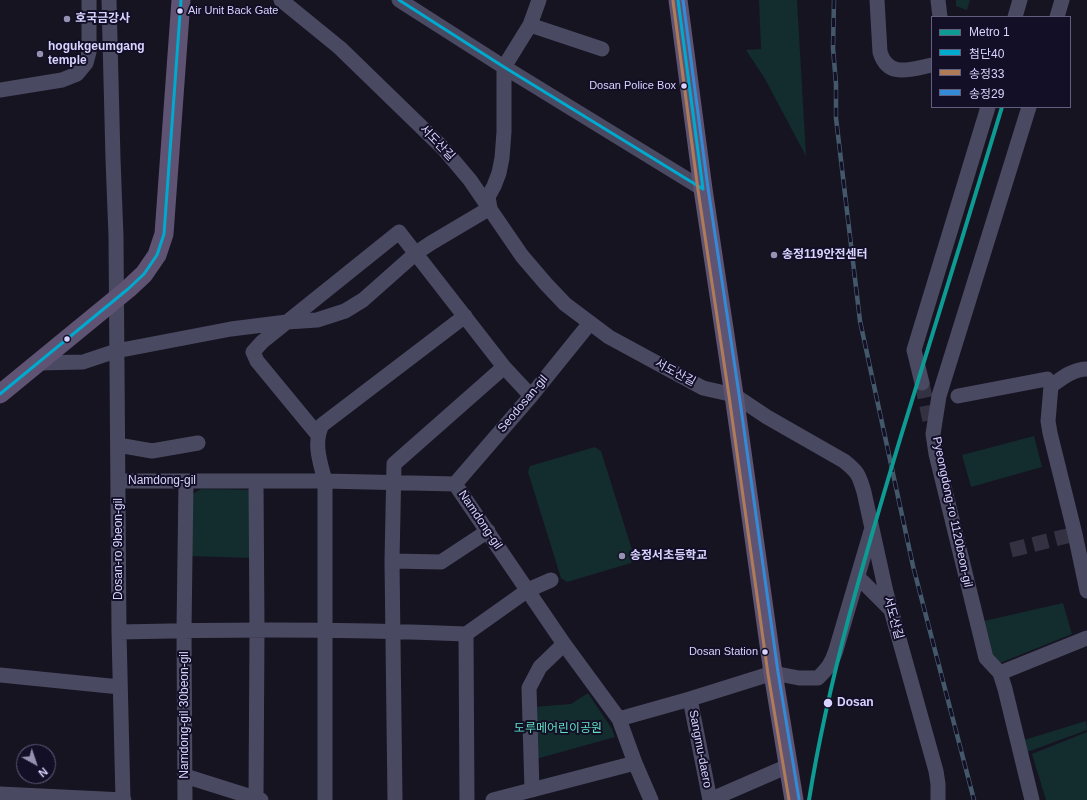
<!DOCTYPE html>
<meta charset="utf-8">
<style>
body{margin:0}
#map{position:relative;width:1087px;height:800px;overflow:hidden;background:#161421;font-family:Helvetica,"Noto Sans KR",sans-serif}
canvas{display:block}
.legend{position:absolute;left:931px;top:16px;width:140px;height:92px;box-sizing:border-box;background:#130f26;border:1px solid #625e7d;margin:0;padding:5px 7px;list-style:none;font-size:12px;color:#d9d4ff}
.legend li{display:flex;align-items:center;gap:8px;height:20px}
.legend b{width:20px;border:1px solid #625e7d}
.north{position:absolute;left:16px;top:744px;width:40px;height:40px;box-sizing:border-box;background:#130f26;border:1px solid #625e7d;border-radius:50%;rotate:140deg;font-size:11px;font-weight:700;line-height:16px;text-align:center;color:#d9d4ff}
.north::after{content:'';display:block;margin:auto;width:14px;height:18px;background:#9591b1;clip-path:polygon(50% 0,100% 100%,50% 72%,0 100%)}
</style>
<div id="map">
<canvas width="1087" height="800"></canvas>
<ul class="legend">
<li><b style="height:5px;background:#0d9b93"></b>Metro 1</li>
<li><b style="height:5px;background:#00a9ce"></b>첨단40</li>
<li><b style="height:5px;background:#b07c57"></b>송정33</li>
<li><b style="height:5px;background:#338bd7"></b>송정29</li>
</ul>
<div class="north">N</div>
</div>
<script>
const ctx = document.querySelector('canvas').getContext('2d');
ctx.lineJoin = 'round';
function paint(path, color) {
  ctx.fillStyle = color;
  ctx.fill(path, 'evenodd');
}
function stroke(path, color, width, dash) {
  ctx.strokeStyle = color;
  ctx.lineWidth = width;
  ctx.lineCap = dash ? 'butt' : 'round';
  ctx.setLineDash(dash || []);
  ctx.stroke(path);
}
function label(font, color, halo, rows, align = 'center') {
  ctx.font = font + ' Helvetica,"Noto Sans KR",sans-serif';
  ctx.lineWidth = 4;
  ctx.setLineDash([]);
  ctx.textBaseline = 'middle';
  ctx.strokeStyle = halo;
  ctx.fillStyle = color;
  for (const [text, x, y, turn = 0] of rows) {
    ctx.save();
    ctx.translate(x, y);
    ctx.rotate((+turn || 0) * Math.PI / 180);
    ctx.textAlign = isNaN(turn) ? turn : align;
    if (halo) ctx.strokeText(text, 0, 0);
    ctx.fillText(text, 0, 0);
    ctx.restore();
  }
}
const green = new Path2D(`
 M759,0H797L806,156L765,79L746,50L761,49Z
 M956,0H970L967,10L956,6Z
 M1034,436L1042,467L971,487L962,455Z
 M595,447L601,451L634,556L631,563L567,582L561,578L528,472L530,466Z
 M201,489L254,490L252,558L189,556L191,495Z
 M1063,603L1072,634L1000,663L992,659L984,621Z
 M588,693L612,729L615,737L536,759L533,707L571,704Z
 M1086,721L1087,730L1027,752L1024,740Z
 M1087,732V800H1046L1032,754Z`);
const minorTunnel = new Path2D(`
 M922,383L931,426
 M1011,550L1075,534`);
const minor = new Path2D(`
 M109,0L113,159L116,236L119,632L123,800
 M281,0L340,48L443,148L470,180L522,256L546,284L565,304L609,337L703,388L734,395L767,417L844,461C858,472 859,475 864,492L886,592L936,771L938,784V800
 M399,0L504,67L703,189
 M877,0L880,52C888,79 911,69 932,65
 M938,0L940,17
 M1015,17L1020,0
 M1057,17L1062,0
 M530,25L602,49
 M0,90L62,80L77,74L86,63L89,52V0
 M1029,107L939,396L933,434L936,454L986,658L1000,673L1005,689L1032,800
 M38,363L83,362L116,351L231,329L287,322L317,320L345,311L363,300L416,253L431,243L490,208L488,197L494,186L499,173L502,158L504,132V67L530,25L539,0
 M1087,369C1073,369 1062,378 1051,386L1048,421L1050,433L1075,534L1087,591
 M922,383L914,350L988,107
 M958,396L1047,379L1051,386
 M318,435L257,361L253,352L262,342L399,232L504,367L531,396
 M118,445L152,451L198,443
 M119,481H325L455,484L564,644L619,719L635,763L651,800
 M455,484L531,396L590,323
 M392,561L441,562L488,531
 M858,577L890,609
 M119,632C235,629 351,629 466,634L467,800
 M466,634L528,590L551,580
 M1000,673L1087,638
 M0,675L120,687
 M619,719L690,699
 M185,776L261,800
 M532,790L529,688L540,667L564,644
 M0,794L124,800
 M256,798L257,630L256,481
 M185,800L184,630L186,481
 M325,800V481C320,462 313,443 322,425L465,316
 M395,800L392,561L394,464L504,367
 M493,800L635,763
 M710,800L690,699L773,673L799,678H818C828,668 832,663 836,650L871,531
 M710,800L788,766`);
const major = new Path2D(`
 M678,0L703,189L734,395L773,673L794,800
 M0,394L128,289L144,274L157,255L164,234L181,0`);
const rail = new Path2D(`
 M834,0L833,48L836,84V118L860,321L913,566L974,800`);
const bus1 = new Path2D(`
 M399,0L504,67L703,189
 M678,0L703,189
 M0,394L128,289L144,274L157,255L164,234L181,0`);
const bus2 = new Path2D(`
 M673,1L698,190L729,396L768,674L789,800`);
const bus3 = new Path2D(`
 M683,0L708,188L739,394L778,672L799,799`);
const metro1 = new Path2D(`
 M809,800C829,676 865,556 901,436C935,326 969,217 1002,107`);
const markers = [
 [180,11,3.5,"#d9d4ff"],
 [67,19,4,"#9591b1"],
 [40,54,4,"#9591b1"],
 [684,86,3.5,"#d9d4ff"],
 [774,255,4,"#9591b1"],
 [67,339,3.5,"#d9d4ff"],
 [622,556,4,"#9591b1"],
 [765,652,3.5,"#d9d4ff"],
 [828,703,5,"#d9d4ff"]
];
const busNames = [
 ["Air Unit Back Gate",188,11,"left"],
 ["Dosan Police Box",676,86],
 ["Dosan Station",758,652]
];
const poiNames = [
 ["호국금강사",75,19],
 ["hogukgeumgang",48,47],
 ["temple",48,61],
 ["송정119안전센터",782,255],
 ["송정서초등학교",630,556]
];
const streetNames = [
 ["서도산길",437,143,46],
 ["서도산길",675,373,28],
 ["Seodosan-gil",523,404,-50],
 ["Namdong-gil",162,481],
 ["Pyeongdong-ro 1120beon-gil",952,512,78],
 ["Namdong-gil",480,520,56],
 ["Dosan-ro 9beon-gil",119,549,-90],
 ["서도산길",893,618,74],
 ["Namdong-gil 30beon-gil",185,715,-90],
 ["Sangmu-daero",700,749,79]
];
const stopNames = [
 ["Dosan",837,703]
];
const parkNames = [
 ["도루메어린이공원",558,729]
];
paint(green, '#132c2d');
stroke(minorTunnel, '#333142', 15, [15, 8]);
stroke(minor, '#4a4962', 15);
stroke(major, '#5e5373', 19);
stroke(rail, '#43596b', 4.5);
stroke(rail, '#130f26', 3, [9]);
stroke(bus1, '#00a9ce', 3);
stroke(bus2, '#b07c57', 3);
stroke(bus3, '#338bd7', 3);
stroke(metro1, '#0d9b93', 4);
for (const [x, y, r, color] of markers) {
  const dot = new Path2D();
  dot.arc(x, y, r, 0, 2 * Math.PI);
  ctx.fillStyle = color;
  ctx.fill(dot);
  stroke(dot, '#130f26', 1.5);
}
label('11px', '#d9d4ff', '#130f26', busNames, 'right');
label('bold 12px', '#d9d4ff', '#130f26', poiNames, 'left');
label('12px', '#d9d4ff', '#130f26', streetNames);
label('bold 12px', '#d9d4ff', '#130f26', stopNames, 'left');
label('12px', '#5fe0c0', '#130f26', parkNames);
</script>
